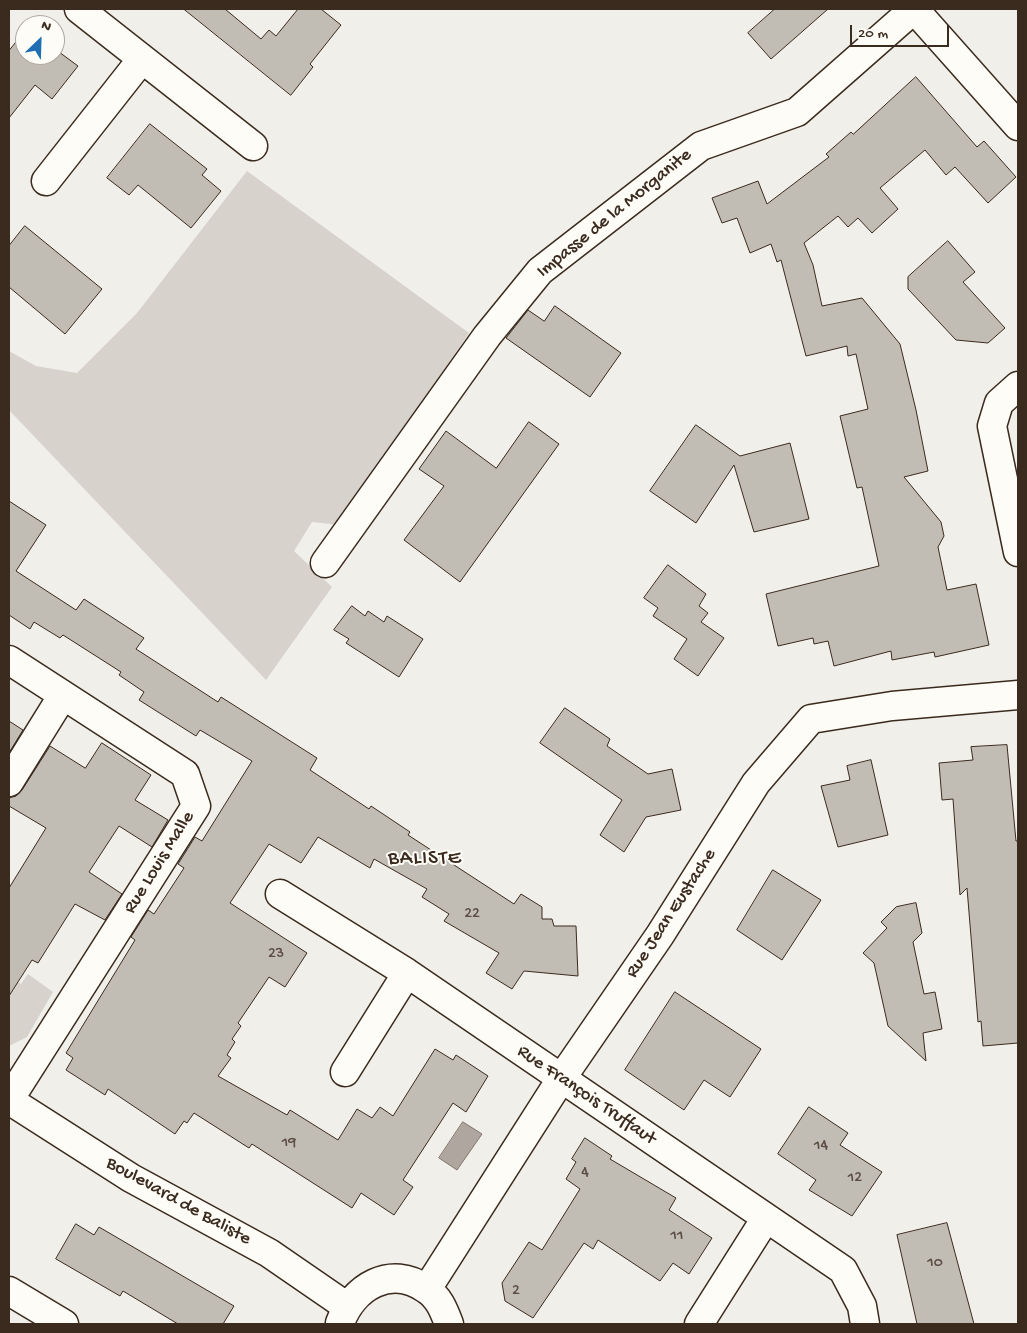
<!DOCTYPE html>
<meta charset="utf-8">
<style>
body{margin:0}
#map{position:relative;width:1027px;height:1333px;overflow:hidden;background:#f1efea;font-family:"Gochi Hand",sans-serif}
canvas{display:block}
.frame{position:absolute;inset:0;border:10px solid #3b2a1e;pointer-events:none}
.north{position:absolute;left:15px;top:15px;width:50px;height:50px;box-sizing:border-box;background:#fdfcf7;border:1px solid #afa8a0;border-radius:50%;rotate:24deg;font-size:14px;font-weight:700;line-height:20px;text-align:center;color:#3b2a1e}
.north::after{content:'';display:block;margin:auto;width:18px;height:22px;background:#1f6fb2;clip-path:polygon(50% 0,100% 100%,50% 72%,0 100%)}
.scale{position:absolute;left:850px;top:25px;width:99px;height:22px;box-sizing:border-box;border:2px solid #3b2a1e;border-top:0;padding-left:6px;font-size:15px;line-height:18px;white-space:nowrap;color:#3b2a1e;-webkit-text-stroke:4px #fdfcf7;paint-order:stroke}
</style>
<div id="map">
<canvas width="1027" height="1333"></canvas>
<div class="frame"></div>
<div class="north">N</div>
<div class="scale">20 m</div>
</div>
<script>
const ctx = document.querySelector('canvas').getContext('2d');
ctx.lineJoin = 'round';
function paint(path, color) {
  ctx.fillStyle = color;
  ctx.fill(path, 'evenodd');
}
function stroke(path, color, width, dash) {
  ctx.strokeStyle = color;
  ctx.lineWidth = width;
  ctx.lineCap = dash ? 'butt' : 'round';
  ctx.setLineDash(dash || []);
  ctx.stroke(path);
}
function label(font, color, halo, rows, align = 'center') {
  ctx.font = font + ' "Gochi Hand",sans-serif';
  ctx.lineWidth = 4;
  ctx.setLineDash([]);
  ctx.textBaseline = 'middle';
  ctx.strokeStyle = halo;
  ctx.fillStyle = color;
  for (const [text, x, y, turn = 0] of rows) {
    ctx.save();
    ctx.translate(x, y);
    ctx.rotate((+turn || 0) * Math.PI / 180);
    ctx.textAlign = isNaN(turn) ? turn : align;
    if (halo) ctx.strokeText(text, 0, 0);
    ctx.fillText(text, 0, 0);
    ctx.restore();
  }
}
const green = new Path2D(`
 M247,171L469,333L339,525L312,522L294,551L332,587L266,680L9,410V351L36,366L77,373L137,313Z
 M28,974L53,992L27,1037L9,1046V976L21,984Z`);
const water = new Path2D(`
 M463,1122L482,1134L457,1170L439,1158Z`);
const building = new Path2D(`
 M184,9H225L261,39L269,30L276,36L298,9H321L341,25L310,64L313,67L291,95Z
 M775,9H828L771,59L748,33Z
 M25,31V55H55V49L78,66L52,99L35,85L9,118V51Z
 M916,77L977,147L984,141L1016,177L988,203L955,167L946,175L925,150L880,188L898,209L872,233L858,218L848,227L838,216L804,243L813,265L822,306L862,298L900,344L916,410L928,471L904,477L941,522L944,536L938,547L947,590L976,584L989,645L935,657L934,652L892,660L891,651L834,666L828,641L814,644L813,638L778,646L766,594L879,566L862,487L857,488L840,416L868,409L856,354L848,356L847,346L806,356L781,260L777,262L771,244L750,253L737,218L722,223L712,198L758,181L767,204L829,157L826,154L851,132L853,134Z
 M150,124L207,169L202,175L221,191L191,228L138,185L129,195L107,178Z
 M25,226L102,289L65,334L9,287V246Z
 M948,241L975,272L963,282L1005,328L988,343L956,340L908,289V277Z
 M555,306L621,353L590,397L506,338L528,310L544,321Z
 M529,422L559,444L460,582L404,540L444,486L419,469L446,431L496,468Z
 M696,425L740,456L790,443L809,519L754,532L734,465L696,523L650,491Z
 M9,501L46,525L16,571L76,610L84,599L144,638L136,649L218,702L221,697L317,758L310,770L369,809L371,806L410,832L408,835L514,904L521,894L542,907V919H552L554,926H576L578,976L524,971L512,989L486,973L499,953L444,921L449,914L422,897L427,889L374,859L370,868L318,837L301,863L269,844L230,903L307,953L285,987L269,977L238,1023L241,1026L232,1039L235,1042L227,1055L231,1058L218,1076L287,1115L290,1110L338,1140L357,1109L372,1118L380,1107L393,1116L435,1049L453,1060L456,1055L488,1076L466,1112L453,1103L403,1180L413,1187L394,1215L361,1193L352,1208L252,1144L249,1148L194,1113L187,1123L184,1121L175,1134L108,1089L105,1095L66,1070L73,1058L66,1053L135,940L131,937L148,910L154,914L184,868L178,864L195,837L202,841L252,761L200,730L196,736L139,700L144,692L119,675L121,672L63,635L60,638L34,622L30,629L9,615Z
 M668,565L706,594L699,606L708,613L701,622L724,638L698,676L674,659L687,639L653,616L658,608L644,598Z
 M352,606L365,616L368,611L384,622L387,616L423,639L399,677L346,643L349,639L334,630Z
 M565,708L610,739L607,746L648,774L672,769L681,810L646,817L624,852L600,835L622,800L540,743Z
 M9,721L23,730L9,753Z
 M102,743L151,775L135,800L168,820L152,847L119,826L89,872L122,894L105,920L75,904L38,963L32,960L9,996V888L46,828L9,806V798L16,796L22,790L50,746L85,768Z
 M1007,745L1016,841H1018V1043L983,1046L981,1021L978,1022L967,888L960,895L953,799L942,800L939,763L973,760L971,747Z
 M871,760L888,835L838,847L821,786L850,780L847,766Z
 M773,870L821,900L782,960L737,930Z
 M916,903L922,933L913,942L924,994L935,992L942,1029L923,1033L926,1061L888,1026L874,963L863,953L887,928L881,922L896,907Z
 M675,992L761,1049L730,1097L704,1080L684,1110L625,1070Z
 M809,1107L848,1133L840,1145L882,1172L852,1216L809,1190L816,1180L778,1154Z
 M585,1138L612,1156L610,1159L676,1198L669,1210L712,1238L689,1274L673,1263L660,1281L598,1240L593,1249L584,1243L533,1318L505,1301L502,1283L529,1242L542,1250L580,1189L566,1179L576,1162L572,1159Z
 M947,1223L974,1324H917L897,1235Z
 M76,1224L94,1235L99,1227L234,1306L223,1324H178L123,1291L120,1296L56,1259Z`);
const minor = new Path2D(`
 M79,9L253,146
 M914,9L1018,126
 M46,181L142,59
 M1018,386L999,403L992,426L1018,552
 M325,563L487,336L540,271L701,146L797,112L914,9
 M9,660L185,774L196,806L9,1100
 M9,782L63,695
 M280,894L407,973L843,1270L862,1306L865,1324
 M345,1072L407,973
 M9,1100L131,1178L269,1253L346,1306
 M427,1289L561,1079L660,935L756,783L811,719L892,706L1018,695
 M9,1291L64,1324
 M340,1323C353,1287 391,1264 426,1289C439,1297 444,1311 449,1324
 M699,1324L766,1218`);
const numberNames = [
 ["22",472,915],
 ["23",276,955],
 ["19",289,1144],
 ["14",821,1147],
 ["4",585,1174],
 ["12",855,1179],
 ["11",677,1237],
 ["10",935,1264],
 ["2",516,1292]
];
const streetNames = [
 ["Impasse de la Morganite",615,214,-39],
 ["Rue Louis Malle",160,863,-58],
 ["Rue Jean Eustache",672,914,-57],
 ["Rue François Truffaut",586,1096,34],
 ["Boulevard de Baliste",178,1202,29]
];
const quarterNames = [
 ["BALISTE",425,860]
];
paint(green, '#d7d2cc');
paint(water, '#aea69f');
stroke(water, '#80746b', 1);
paint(building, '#c1bcb4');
stroke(building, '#3b2a1e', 1);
stroke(minor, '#3b2a1e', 31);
stroke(minor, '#fdfcf7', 28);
label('16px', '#5c4e44', null, numberNames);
label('19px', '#3b2a1e', '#fdfcf7', streetNames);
ctx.letterSpacing = '1px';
label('21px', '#3b2a1e', '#fdfcf7', quarterNames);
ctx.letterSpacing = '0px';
</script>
